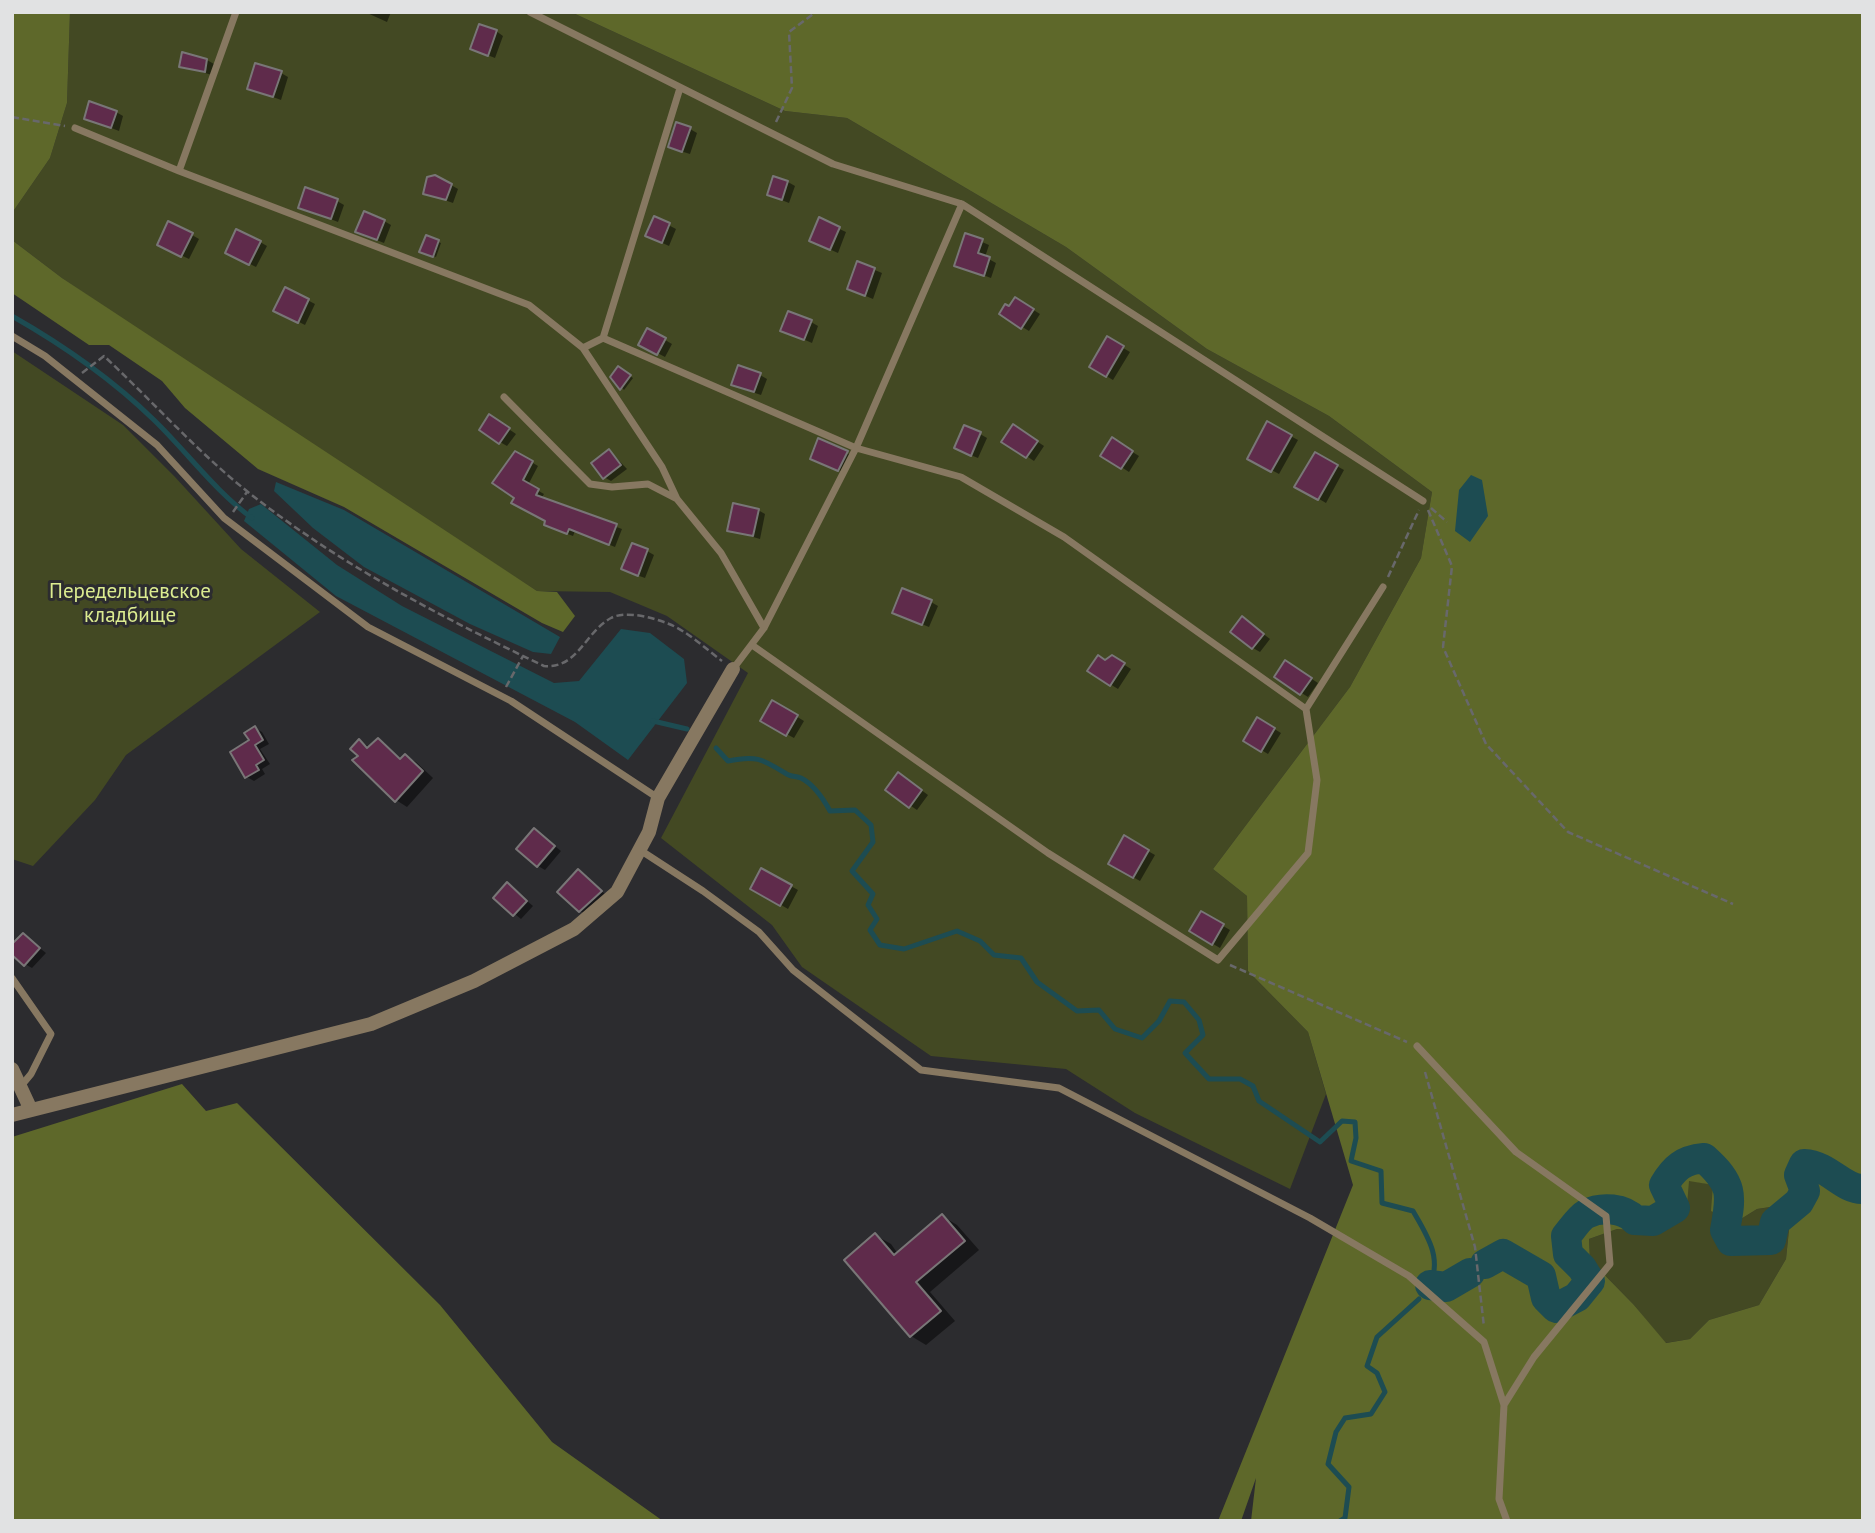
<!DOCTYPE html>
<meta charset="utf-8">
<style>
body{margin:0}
#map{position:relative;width:1875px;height:1533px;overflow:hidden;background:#2c2c2f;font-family:"PT Sans",sans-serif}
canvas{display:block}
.frame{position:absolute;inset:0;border:14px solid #e1e2e3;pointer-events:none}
</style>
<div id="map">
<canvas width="1875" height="1533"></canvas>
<div class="frame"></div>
</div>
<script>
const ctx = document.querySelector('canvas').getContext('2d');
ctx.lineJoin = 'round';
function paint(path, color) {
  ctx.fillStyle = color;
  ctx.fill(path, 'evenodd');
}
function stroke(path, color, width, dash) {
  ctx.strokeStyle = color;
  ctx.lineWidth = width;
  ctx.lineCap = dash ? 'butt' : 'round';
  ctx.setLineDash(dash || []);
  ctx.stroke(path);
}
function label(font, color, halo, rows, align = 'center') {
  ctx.font = font + ' "PT Sans",sans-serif';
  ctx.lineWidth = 6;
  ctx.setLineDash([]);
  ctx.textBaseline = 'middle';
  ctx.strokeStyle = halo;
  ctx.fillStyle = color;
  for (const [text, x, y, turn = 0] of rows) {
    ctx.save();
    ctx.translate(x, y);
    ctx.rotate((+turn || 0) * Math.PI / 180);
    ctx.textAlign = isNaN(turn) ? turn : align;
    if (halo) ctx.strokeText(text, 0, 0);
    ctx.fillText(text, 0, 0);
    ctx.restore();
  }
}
const green = new Path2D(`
 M70,12H571L785,111L847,118L1066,247L1207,349L1329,416L1432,492L1421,558L1350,687L1213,869L1247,896L1248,971L1308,1032L1326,1094L1290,1189L1135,1113L1066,1069L931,1056L802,967L772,925L661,838L748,673L667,616L610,592L537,591L253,408L62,278L12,240V213L50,158L67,103Z
 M12,351L123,425L175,477L241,549L320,612L126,755L95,800L33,866L12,859Z
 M1688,1180L1713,1185L1736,1222L1757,1209L1785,1205L1791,1209L1786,1259L1759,1305L1709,1320L1690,1339L1665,1343L1634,1305L1590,1260L1589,1239L1617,1229L1653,1232Z`);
const forest = new Path2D(`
 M12,12H70L67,103L50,158L12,213Z
 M571,12H1863V1521H1251L1256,1478L1241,1521H1218L1353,1185L1308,1032L1248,971L1247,896L1213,869L1350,687L1421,558L1432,492L1329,416L1207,349L1066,247L847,118L785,111ZM1689,1181L1713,1185L1711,1211L1736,1222L1757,1209L1784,1205L1791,1210L1786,1259L1759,1305L1709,1320L1690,1339L1666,1343L1634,1305L1590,1260L1589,1239L1617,1229L1653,1232L1687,1205Z
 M12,240L62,278L537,591L557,592L575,616L563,632L542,623L344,507L258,469L185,408L162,381L109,345H89L12,293Z
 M182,1084L206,1111L237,1103L440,1305L552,1442L663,1521H12V1137Z`);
const water = new Path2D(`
 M1471,475L1482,480L1488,516L1470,542L1455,531L1459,490Z
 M276,482L344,510L560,637L551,654L533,652L470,624L364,567L313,528L274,491Z
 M261,504L337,565L402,606L554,683L579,681L621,629L650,633L684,659L687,683L628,760L575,722L336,596L244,521L249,509Z`);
const shadow = new Path2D(`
 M365,12H391L387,22Z
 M496,31L503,36L495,58L472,49Z
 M207,60L214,64L212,75L181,66Z
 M281,73L288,77L281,100L249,88Z
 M116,112L123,116L119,131L86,118Z
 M690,129L697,133L690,154L677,150Z
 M788,182L795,186L789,203L769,195Z
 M451,185L458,189L453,203L425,193Z
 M337,201L344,205L338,222L300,207Z
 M655,218L676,229L669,246L654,239Z
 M820,220L846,232L838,253L818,244Z
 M384,221L391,225L384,243L364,235Z
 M192,235L199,239L189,259L166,248Z
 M966,235L989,245L985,257L996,263L991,278L956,265Z
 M260,242L267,246L256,267L234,256Z
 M438,242L441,243L436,257L424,253Z
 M858,263L882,273L873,299L849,289Z
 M286,289L315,304L305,325L283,314Z
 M1016,299L1040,314L1029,331L1001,314L1010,308Z
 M811,322L818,326L812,343L782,330Z
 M648,330L672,344L665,357L640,344Z
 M1108,339L1130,352L1113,380L1091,367Z
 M618,368L633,378L624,390L612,377Z
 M760,375L767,379L761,395L740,388Z
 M497,421L516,434L507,446L500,442Z
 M1268,424L1298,440L1279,474L1249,458Z
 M1020,430L1044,446L1034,461L1004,441Z
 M980,434L987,438L978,458L963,452Z
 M1113,440L1139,456L1129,472L1103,455Z
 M610,451L627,469L611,481L604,477Z
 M516,453L538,466L528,485L544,494L541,499L622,529L615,547L575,531L573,536L552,528L547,520L516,498Z
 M847,453L854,457L845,473L819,462Z
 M1315,454L1344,470L1326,503L1297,486Z
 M758,510L765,514L760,539L729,530Z
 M647,551L654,555L645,578L631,573Z
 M931,602L938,606L929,627L902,616Z
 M1249,623L1270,639L1260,652L1253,648Z
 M1112,657L1131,669L1118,689L1089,671Z
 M1292,666L1318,683L1308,697L1276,677Z
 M773,702L804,721L794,738L762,721Z
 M1258,719L1281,733L1268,754L1245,740Z
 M255,728L262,732L269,744L260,749L270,764L262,769L265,774L254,781L247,777Z
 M378,740L402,759L405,756L416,762L433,778L407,807L396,800L359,741L370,747Z
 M905,778L928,795L917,810L887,790Z
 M541,835L561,851L545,870L538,866Z
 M1125,838L1155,855L1140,881L1110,864Z
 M762,870L798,890L788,909L752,888Z
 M585,876L607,896L587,915L580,911Z
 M507,884L533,906L521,919L495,898Z
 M1201,913L1230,930L1220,948L1191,931Z
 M23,935L46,953L32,968L25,964Z
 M942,1216L957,1225L979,1250L930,1292L955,1321L926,1345L911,1336L875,1235L891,1244L898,1254Z`);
const stream = new Path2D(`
 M12,316C63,345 112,379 154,420C187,452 215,491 252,518
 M653,721L687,729
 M716,748L728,761C756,755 762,759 785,773C790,777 796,776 801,778C813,784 824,800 830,811L855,810L871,825L873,842L852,871L873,894L868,905L877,919L870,930L880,945L904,949L957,931L980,941L994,955L1021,958L1037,982L1077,1011L1099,1010L1115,1029L1142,1038L1159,1021L1170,1001L1184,1002L1199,1020L1203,1035L1185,1053L1209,1079H1240L1253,1086L1259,1101L1320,1142L1342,1121L1355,1122L1356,1138L1351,1161L1381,1171L1382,1203L1413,1211C1427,1235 1444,1260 1428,1288
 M1340,1521L1345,1518L1349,1487L1328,1464L1336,1432L1345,1418L1371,1414L1385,1392L1377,1373L1367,1366L1377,1337L1419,1299`);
const river = new Path2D(`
 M1485,1264L1503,1254L1541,1276L1546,1298L1556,1308L1577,1297L1590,1281L1582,1268L1568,1254L1566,1236C1572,1229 1579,1218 1586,1214C1602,1206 1624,1208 1635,1220L1653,1221L1675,1208L1664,1185C1674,1168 1683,1160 1704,1158C1733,1184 1732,1194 1725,1230L1731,1241L1771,1240L1775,1222L1799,1202L1805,1191L1799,1175L1804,1164C1829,1165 1843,1190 1863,1189
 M1430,1285L1446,1287L1470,1273`);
const building = new Path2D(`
 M479,24L497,30L488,56L470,49Z
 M182,52L207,59L205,72L179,67Z
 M255,63L282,71L273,97L247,89Z
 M89,101L117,111L111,128L84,119Z
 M676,122L691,127L682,152L668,147Z
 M435,175L452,184L446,200L423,194L427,177Z
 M773,176L788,181L782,200L767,195Z
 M305,187L338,199L331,219L298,208Z
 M364,211L385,220L377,240L355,232Z
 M654,216L670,223L662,243L645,236Z
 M819,217L840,227L830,250L809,241Z
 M168,221L193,233L181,257L157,245Z
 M236,229L261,241L249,265L225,253Z
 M965,233L983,239L978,253L990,257L984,276L954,266Z
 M426,235L439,240L433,257L419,252Z
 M857,261L875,268L865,296L847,289Z
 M285,287L309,299L298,323L273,311Z
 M1015,297L1034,309L1021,329L999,314L1005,304L1009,306Z
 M788,311L812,320L804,340L780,331Z
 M647,328L666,338L657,355L638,345Z
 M1107,336L1124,346L1106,377L1089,367Z
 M738,365L761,373L754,392L731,385Z
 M618,366L631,375L620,390L610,377Z
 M489,414L510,428L499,444L479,430Z
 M1267,421L1292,435L1271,472L1247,459Z
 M1013,424L1038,441L1026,458L1001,442Z
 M964,425L981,432L971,456L954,448Z
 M1112,437L1133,451L1121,469L1100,456Z
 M818,438L848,451L838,471L810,459Z
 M609,449L621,465L603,479L591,463Z
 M515,451L533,461L523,480L539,489L536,495L617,524L609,545L569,529L567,534L544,525L545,521L511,503L514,498L492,483Z
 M1315,452L1338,465L1318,500L1294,487Z
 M733,503L759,509L753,536L727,531Z
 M632,543L648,549L638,576L621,569Z
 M902,588L932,600L922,625L892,613Z
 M1242,616L1264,634L1252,649L1230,632Z
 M1098,655L1105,660L1112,655L1125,663L1110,686L1087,671Z
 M1285,660L1312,678L1300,695L1274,677Z
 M772,700L798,715L786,736L760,721Z
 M1257,717L1275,728L1261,752L1243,741Z
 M255,726L263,740L255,745L264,760L256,765L259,770L245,778L230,752L249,740L244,733Z
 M378,738L400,759L405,754L423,771L395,802L352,760L358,756L350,749L359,739L367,748Z
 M898,772L922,790L909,808L885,790Z
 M534,828L555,846L537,867L516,849Z
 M1124,835L1149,850L1133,878L1108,864Z
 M761,868L792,885L780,906L750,889Z
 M578,869L602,891L579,912L557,892Z
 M507,882L527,901L513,916L493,898Z
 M1201,911L1224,924L1212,945L1189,931Z
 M23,933L40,948L24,966L12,955V944Z
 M942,1214L965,1241L916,1282L941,1311L910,1337L844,1260L875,1233L894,1255Z`);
const path = new Path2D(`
 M12,117L65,126
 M776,122L792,88L789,32L816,12
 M82,373L104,356C150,399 194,448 243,488C335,562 437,615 544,666C578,669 585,632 611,618C626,610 654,618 669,624C687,631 706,649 722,661
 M1431,508L1447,522
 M1428,510L1452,566L1443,647L1486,744L1568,832L1733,904
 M233,512L247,492
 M1388,577L1419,510
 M506,687L523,656
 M1230,965L1407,1042
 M1425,1072L1475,1247L1484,1327`);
const lane = new Path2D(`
 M530,12L833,164L962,204L1423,501
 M75,128L179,171L529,305L583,348L662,467L677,499L721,553L764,628
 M179,171L236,12
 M12,336L45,356L157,445L224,518L368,627L511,701L658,798
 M603,338L680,88
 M583,348L603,338L856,448L961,477L1064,537L1306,709
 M504,397L590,484L612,487L648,484L677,499
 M752,645L1048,853L1218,960L1308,853L1317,780L1306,709L1383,587
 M733,669L764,628L856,448L962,204
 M640,850L703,891L759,932L793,970L921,1070L1059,1088L1310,1218L1409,1276L1484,1342L1504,1405L1499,1499L1507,1521
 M12,978L51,1034L31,1074L21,1086
 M1417,1046L1516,1152L1606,1216L1610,1264L1534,1357L1504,1405`);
const street = new Path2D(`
 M12,1069L31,1110
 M12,1115L371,1024L474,981L574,929L617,892L649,832L658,798L733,669`);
const parkNames = [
 ["Передельцевское",130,592],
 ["кладбище",130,616]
];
paint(green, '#434923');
paint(forest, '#5e682a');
paint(water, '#1d4c52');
paint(shadow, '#0007');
stroke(stream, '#1d4c52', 5);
stroke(river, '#1d4c52', 30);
paint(building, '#5f2b4b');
stroke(building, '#797677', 2);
stroke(path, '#68686b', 2.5, [7, 3.5]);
stroke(lane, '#877861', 7);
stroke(street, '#877861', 14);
label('21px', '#dcec90', '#2c2c2f', parkNames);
</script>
